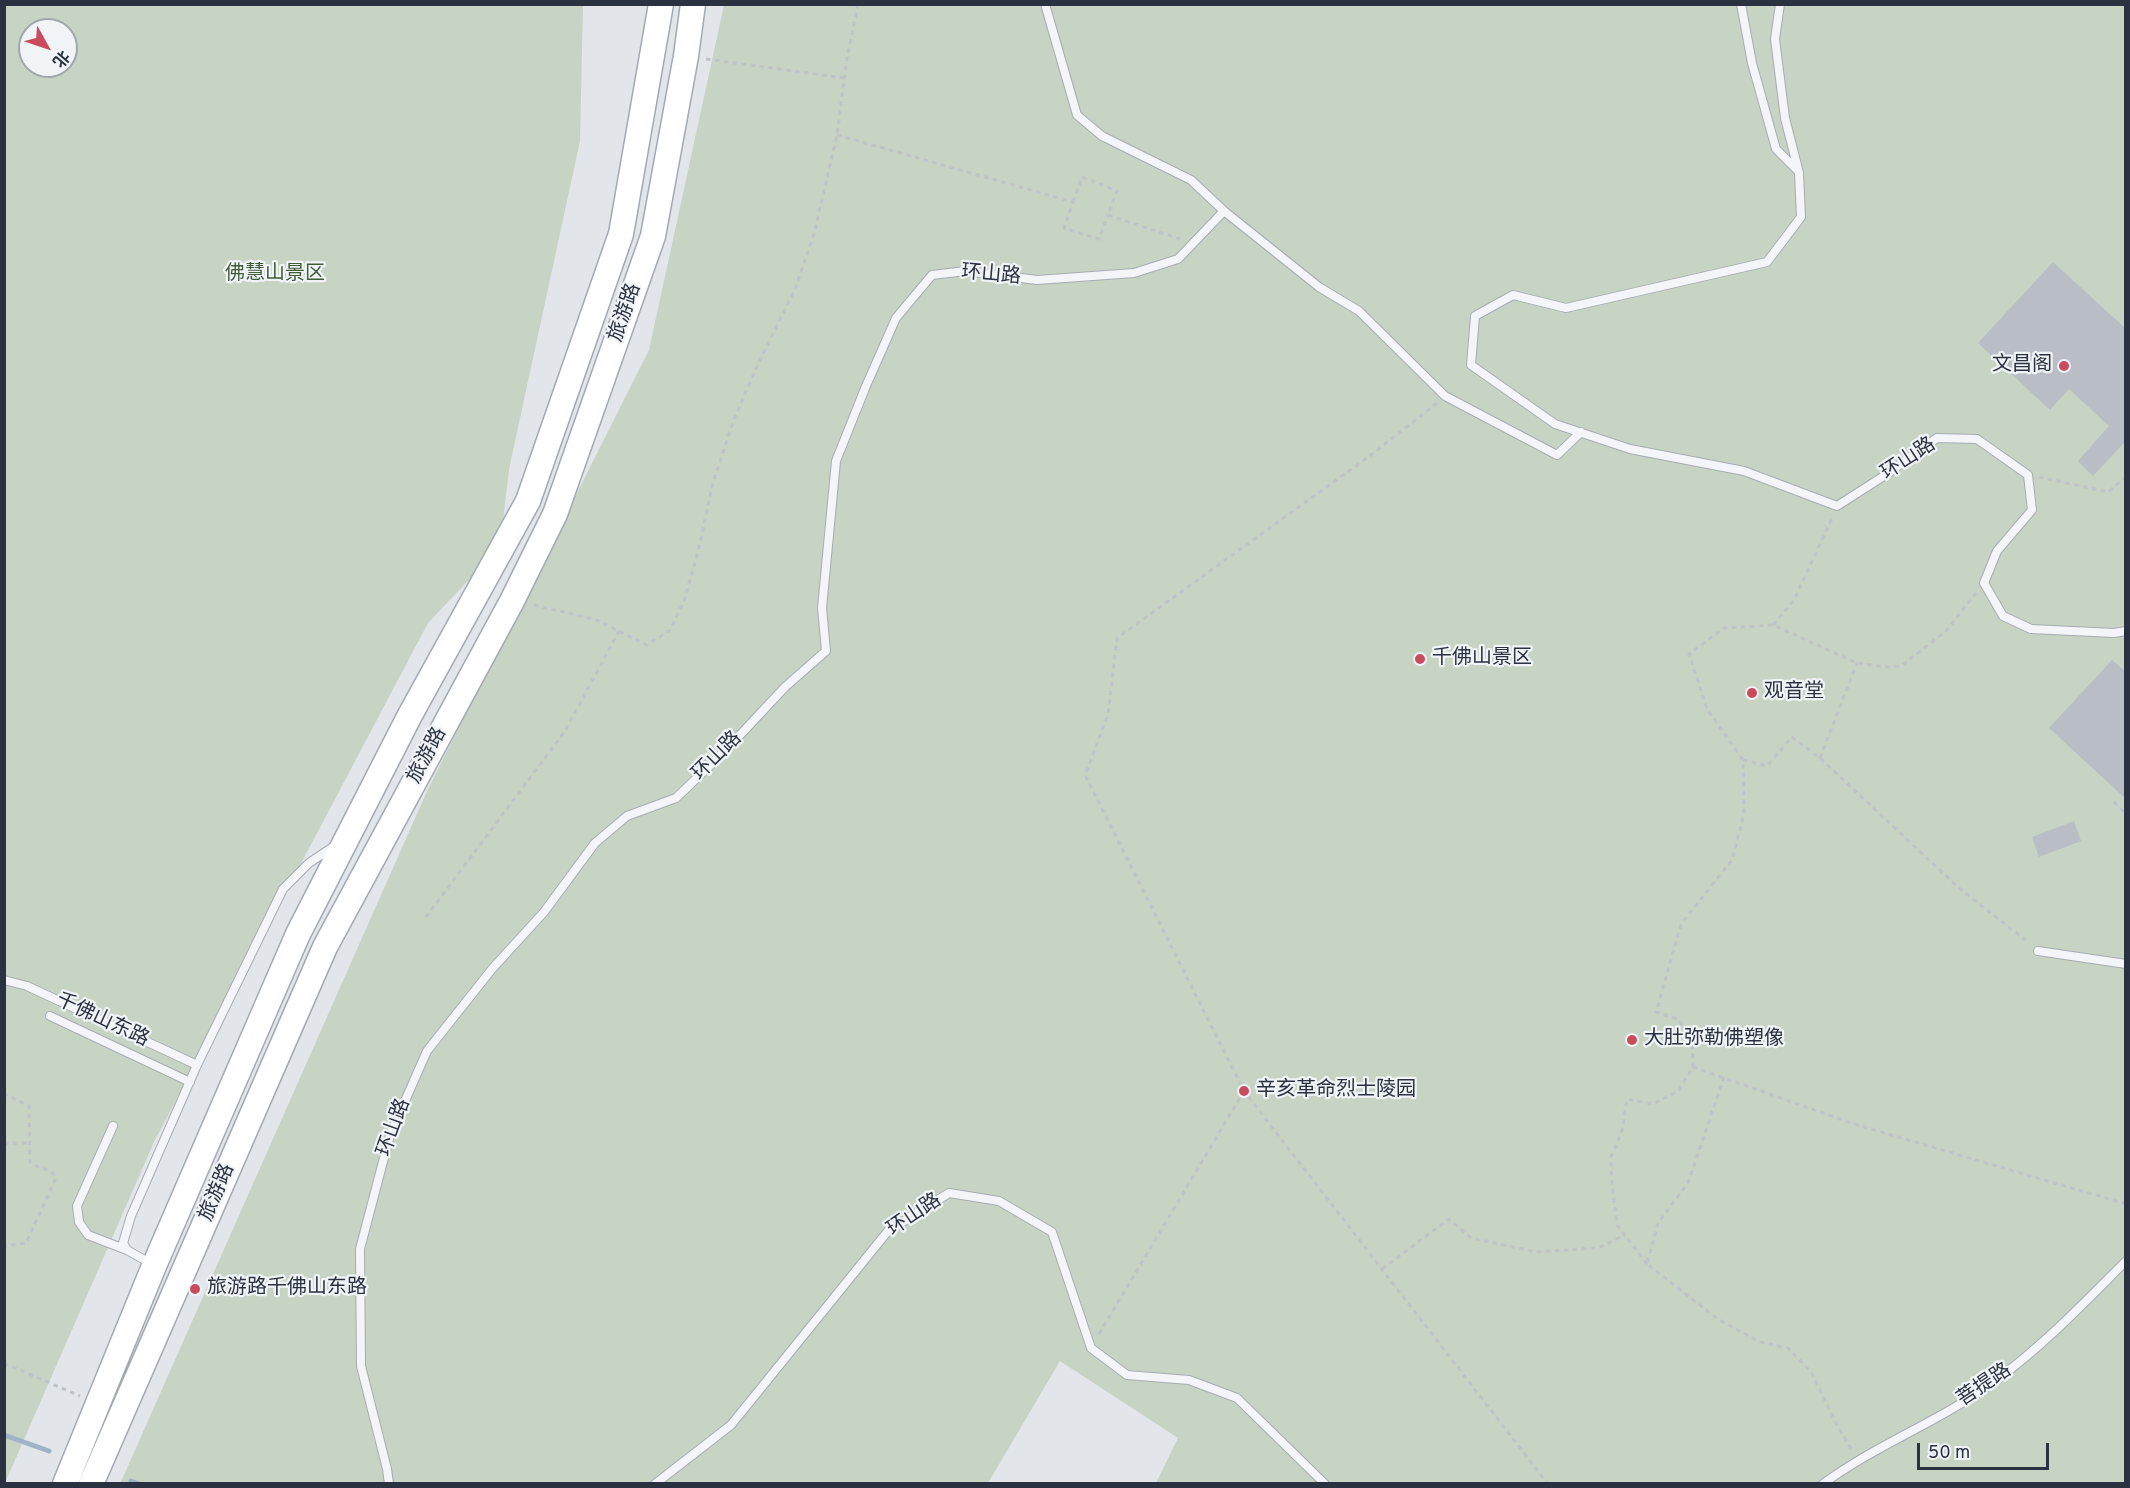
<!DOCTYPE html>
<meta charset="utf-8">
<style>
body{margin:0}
#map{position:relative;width:2130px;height:1488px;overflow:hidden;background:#e2e5ea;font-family:Overpass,"Noto Sans SC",sans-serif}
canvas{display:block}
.frame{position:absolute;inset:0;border:6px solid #2a3241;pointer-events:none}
.north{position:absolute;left:18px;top:18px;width:60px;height:60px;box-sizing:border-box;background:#f1f4f7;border:2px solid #a1a6ae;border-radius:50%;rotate:130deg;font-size:16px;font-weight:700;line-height:24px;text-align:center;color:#2a3241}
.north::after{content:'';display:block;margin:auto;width:21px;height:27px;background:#ca4b5e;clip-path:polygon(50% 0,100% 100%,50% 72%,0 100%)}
.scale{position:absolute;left:1917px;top:1443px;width:132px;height:27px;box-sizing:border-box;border:3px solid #2a3241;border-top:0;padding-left:8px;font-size:18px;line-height:21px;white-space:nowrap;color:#2a3241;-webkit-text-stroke:4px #f1f4f7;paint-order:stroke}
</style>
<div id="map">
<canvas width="2130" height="1488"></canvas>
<div class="frame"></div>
<div class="north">北</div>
<div class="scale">50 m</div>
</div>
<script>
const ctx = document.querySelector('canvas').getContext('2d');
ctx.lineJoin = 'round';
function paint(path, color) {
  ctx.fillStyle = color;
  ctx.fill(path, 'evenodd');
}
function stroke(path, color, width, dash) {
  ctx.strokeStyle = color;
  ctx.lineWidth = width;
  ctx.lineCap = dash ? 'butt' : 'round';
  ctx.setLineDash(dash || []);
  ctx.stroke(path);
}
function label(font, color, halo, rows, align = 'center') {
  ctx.font = font + ' Overpass,"Noto Sans SC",sans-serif';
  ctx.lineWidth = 4.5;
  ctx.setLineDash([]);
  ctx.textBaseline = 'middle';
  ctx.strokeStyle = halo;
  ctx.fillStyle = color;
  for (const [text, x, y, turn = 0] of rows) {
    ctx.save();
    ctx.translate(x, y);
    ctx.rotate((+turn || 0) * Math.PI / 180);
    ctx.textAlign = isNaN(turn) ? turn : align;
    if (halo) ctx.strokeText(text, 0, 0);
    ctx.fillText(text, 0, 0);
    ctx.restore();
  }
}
const green = new Path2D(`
 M5,5H583L580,141L509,469L500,547L428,623L154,1142L5,1483ZM30,30H66V66H30Z
 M724,5H2125V1483H1156L1178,1438L1060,1361L988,1483L120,1484L428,789L649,350Z`);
const stream = new Path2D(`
 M4,1435L49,1451
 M131,1481L139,1484`);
const building = new Path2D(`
 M2053,262L2126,329V441L2093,476L2078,461L2109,426L2069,389L2050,410L1978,343Z
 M2112,660L2126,672V799L2049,728Z
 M2074,821L2081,841L2039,857L2032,837Z`);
const path = new Path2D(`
 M706,59L844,78
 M837,135L1073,202L1064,228L1099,239L1108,215
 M1073,202L1082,177L1117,191L1108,215L1180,239
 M1437,403L1371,455L1117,638L1108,715L1085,775L1244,1091L1548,1484
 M2039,477L2108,492L2126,477
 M534,605L597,620L647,645L670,630L684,601L698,552L713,483L734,419L759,362L795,289L814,234L837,135L846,64L858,4
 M1773,625L1794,600L1833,516
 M1820,758L1857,663
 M1743,760L1767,766L1792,737L1820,758L1959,888L2029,943
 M2114,802L2126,814
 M426,917L565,731L619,631
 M1693,1067L1854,1124L2126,1204
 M1724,1077L1688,1183L1658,1223L1647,1264L1719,1320L1760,1342L1788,1348L1811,1372L1838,1427L1853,1452
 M4,1093L29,1106L30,1162L36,1166L51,1171L56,1178L26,1243L4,1246
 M4,1143H30
 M1647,1264L1617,1225L1612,1184L1611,1157L1622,1131L1627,1099L1653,1104L1678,1091L1693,1067L1692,1040L1678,1019L1656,1012L1681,924L1732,860L1744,814L1743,760L1707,709L1689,654L1724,628L1773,625L1857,663L1886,667L1901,666L1946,631L1976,593
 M1382,1269L1449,1219L1471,1238L1536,1252L1598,1248L1625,1235
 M1099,1334L1244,1091
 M4,1363L80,1396`);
const service = new Path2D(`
 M1045,4L1077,115L1102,136L1191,180L1224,211L1319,287L1359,311L1445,396L1557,455L1581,432
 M1741,4L1752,63L1776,149L1798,171
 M1780,4L1775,39L1785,118L1799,173L1801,217L1767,262L1566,308L1513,295L1475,316L1471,365L1555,424L1630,449L1744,471L1837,506L1884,476L1937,438L1977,439L2028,475L2032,510L1997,551L1984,583L2003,616L2031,629L2114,633L2126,631
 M2038,951L2126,964
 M4,980L27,986L197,1065
 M50,1016L190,1082
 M113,1126L77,1206L79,1222L88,1235L127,1250
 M150,1263L127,1250L123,1243L131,1216L197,1065L283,889L309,863L333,847
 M389,1484L387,1469L361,1366L360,1249L390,1135L427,1051L492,969L544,912L595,843L627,816L676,798L726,750L785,687L826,651L822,608L836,461L866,386L896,318L932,275L966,271L1037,280L1134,273L1178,259L1224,211
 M655,1484L731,1425L888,1231L949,1193L999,1201L1052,1232L1091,1348L1127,1375L1189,1380L1237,1398L1325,1484
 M1823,1484C1877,1444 1941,1421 1995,1381C2043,1346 2084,1303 2126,1261`);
const primary = new Path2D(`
 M65,1484L154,1266L298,934L410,715L528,501L621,234L661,4
 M91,1484L325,947L512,601L555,514L653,236L686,56L693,4`);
const markers = [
 [2064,366,6,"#ca4b5e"],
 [1420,659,6,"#ca4b5e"],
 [1752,693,6,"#ca4b5e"],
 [1632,1040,6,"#ca4b5e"],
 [1244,1091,6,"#ca4b5e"],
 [195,1289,6,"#ca4b5e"]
];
const parkNames = [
 ["佛慧山景区",275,275]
];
const streetNames = [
 ["环山路",991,276,5],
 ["旅游路",626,313,-71],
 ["环山路",1909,460,-33],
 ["旅游路",428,756,-62],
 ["环山路",718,757,-45],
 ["千佛山东路",102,1021,25],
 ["环山路",395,1128,-70],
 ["旅游路",218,1193,-67],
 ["环山路",915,1216,-34],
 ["菩提路",1985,1386,-34]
];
const poiNames = [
 ["文昌阁",2052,366,"right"],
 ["千佛山景区",1432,659],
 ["观音堂",1764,693],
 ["大肚弥勒佛塑像",1644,1040],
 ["辛亥革命烈士陵园",1256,1091],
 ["旅游路千佛山东路",207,1289]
];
paint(green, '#c7d3c3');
stroke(stream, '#9eb2c8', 5);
paint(building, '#b9bec6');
stroke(service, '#a7acb4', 10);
stroke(primary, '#a1a9b5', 27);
stroke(path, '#bfc2c8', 3, [4.5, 4.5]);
stroke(service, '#f4f5f8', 8);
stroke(primary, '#fff', 24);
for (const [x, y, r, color] of markers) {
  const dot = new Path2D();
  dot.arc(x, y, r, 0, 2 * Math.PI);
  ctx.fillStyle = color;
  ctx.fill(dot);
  stroke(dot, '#f1f4f7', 2);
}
label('20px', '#3f5c38', '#f1f4f7', parkNames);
label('20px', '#2a3241', '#f1f4f7', streetNames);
label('20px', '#2a3241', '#f1f4f7', poiNames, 'left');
</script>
